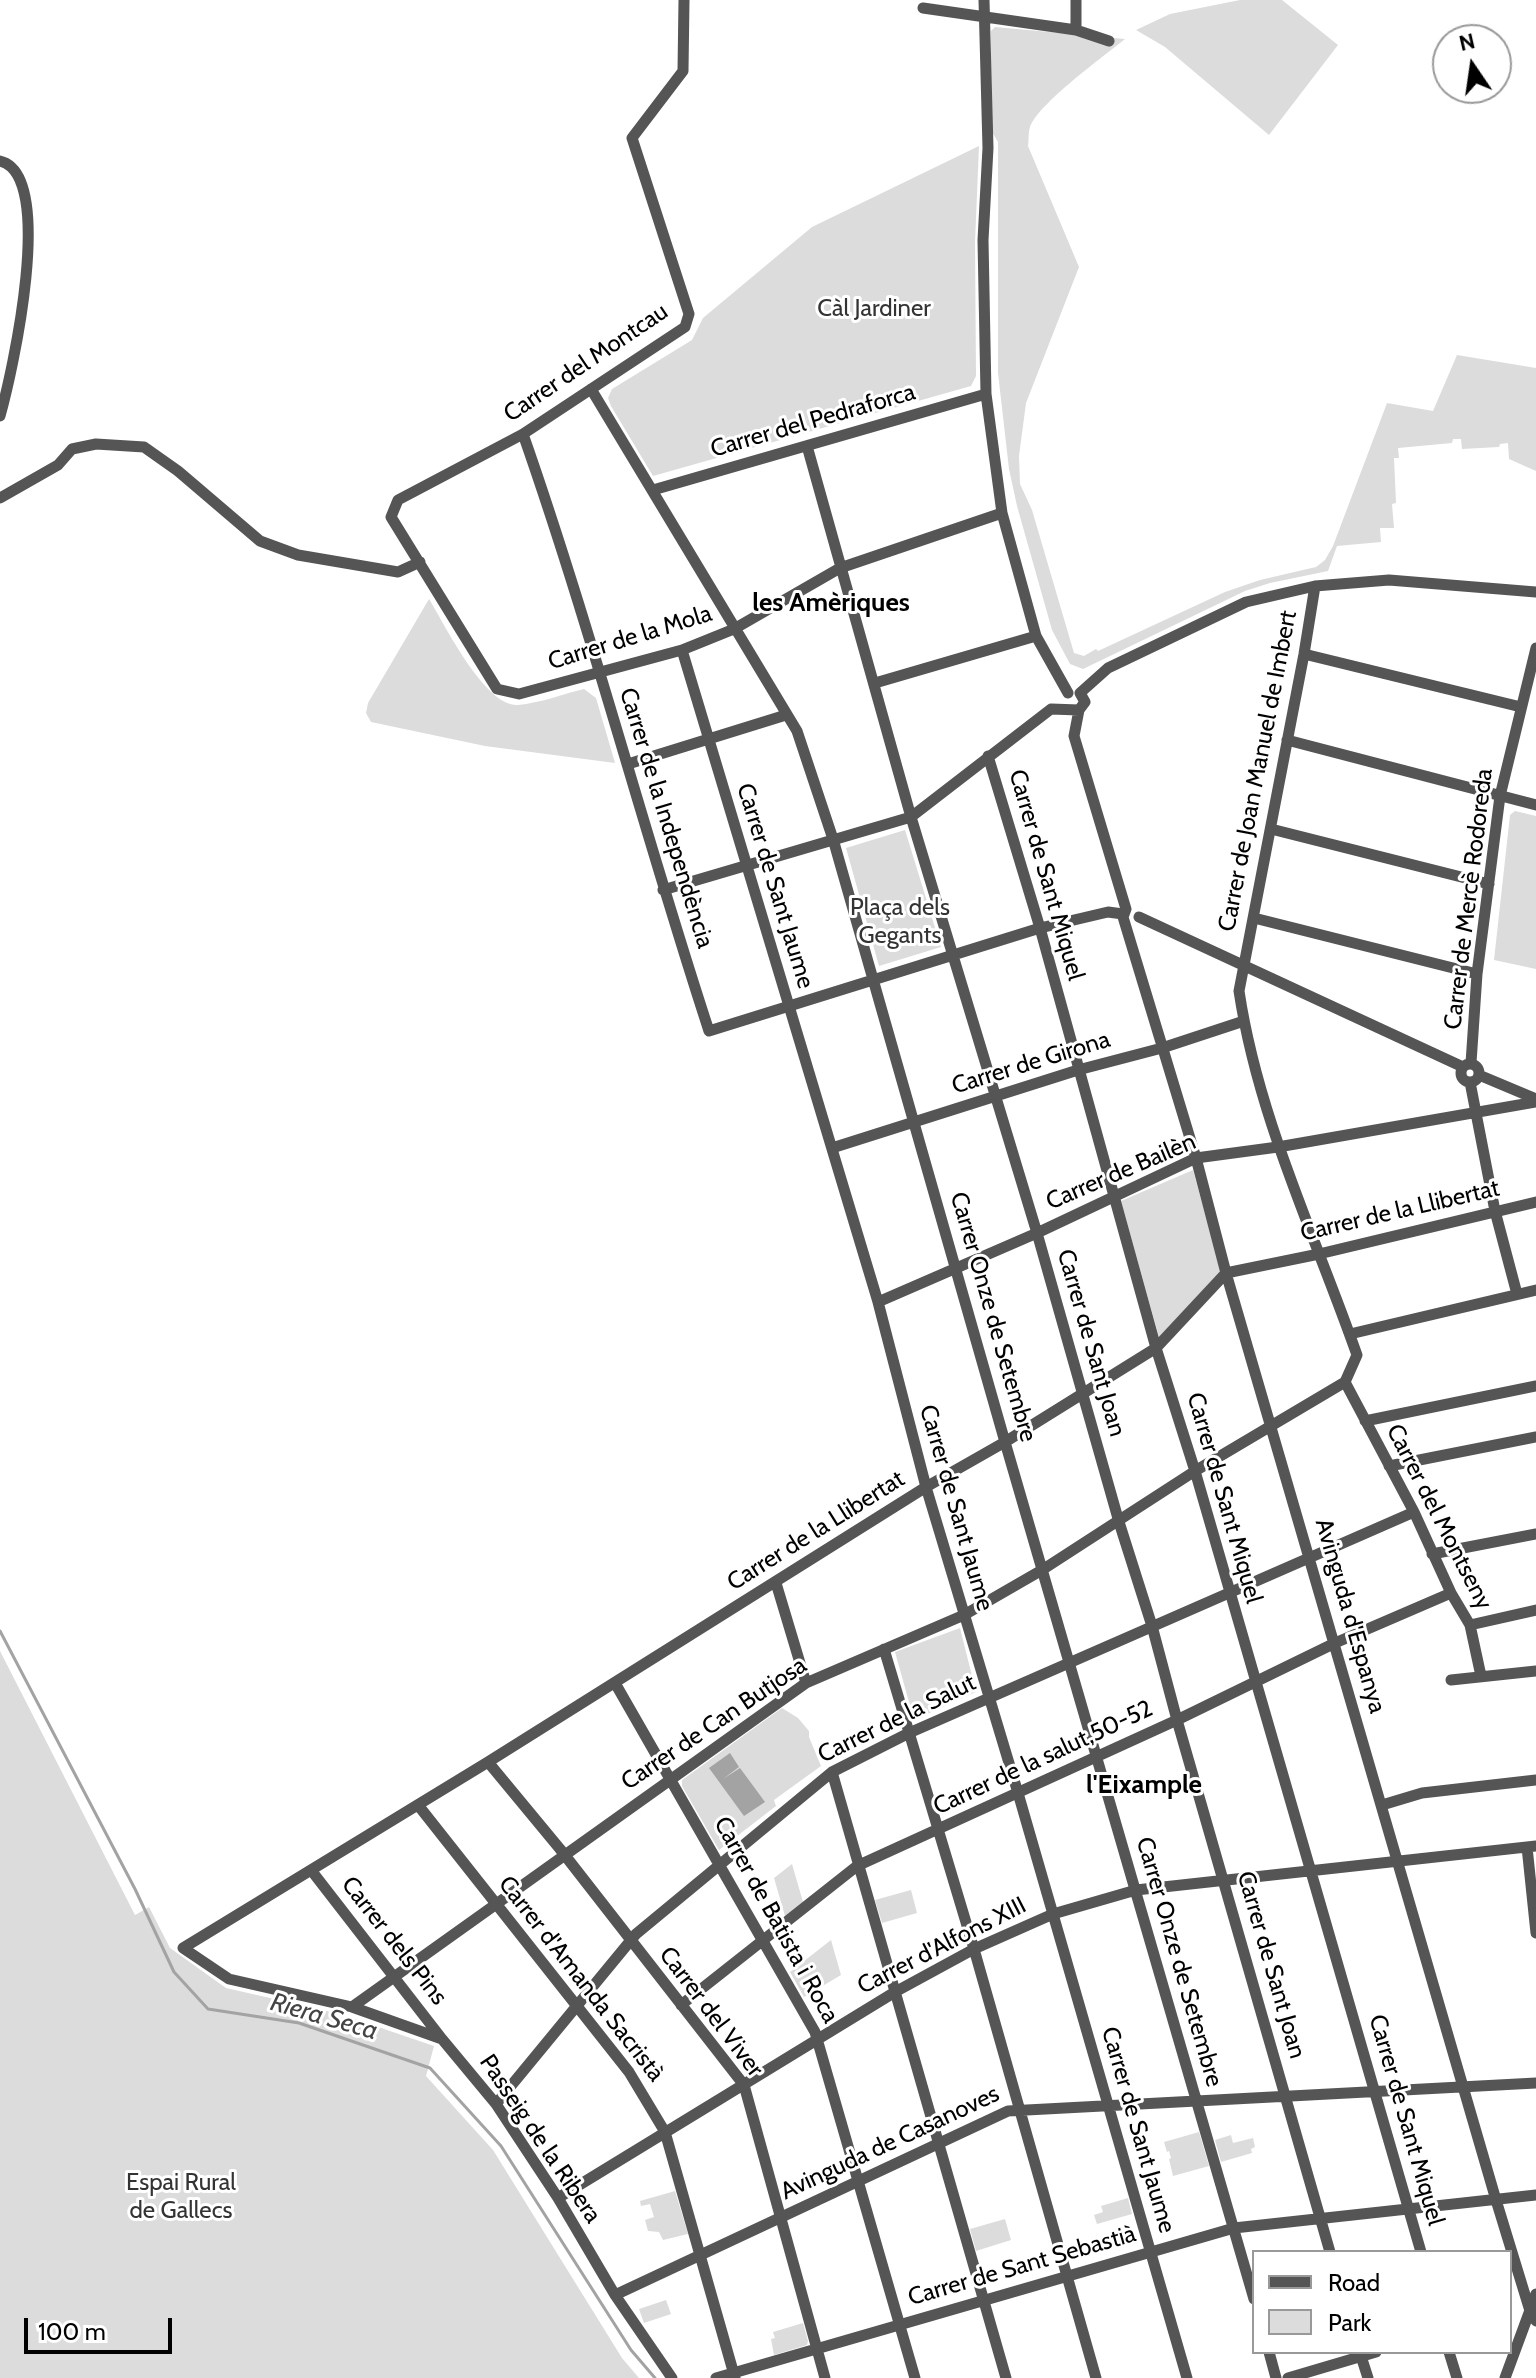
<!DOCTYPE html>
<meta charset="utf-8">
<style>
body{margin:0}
#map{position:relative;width:1536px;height:2378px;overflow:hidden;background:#fff;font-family:Cabin,sans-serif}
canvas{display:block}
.legend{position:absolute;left:1252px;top:2250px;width:260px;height:104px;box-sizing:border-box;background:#fff;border:2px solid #999;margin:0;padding:10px 14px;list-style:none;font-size:24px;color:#000}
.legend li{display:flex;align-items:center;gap:16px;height:40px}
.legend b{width:40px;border:2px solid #999}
.north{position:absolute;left:1432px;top:24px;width:80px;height:80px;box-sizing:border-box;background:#fff;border:2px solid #999;border-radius:50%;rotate:347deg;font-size:22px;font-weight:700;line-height:32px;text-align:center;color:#000}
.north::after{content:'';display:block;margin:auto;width:28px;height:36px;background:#000;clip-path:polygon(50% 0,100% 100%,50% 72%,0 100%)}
.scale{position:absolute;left:24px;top:2318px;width:148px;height:36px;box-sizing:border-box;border:4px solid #000;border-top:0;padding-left:10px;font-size:24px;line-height:28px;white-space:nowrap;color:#000;-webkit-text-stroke:6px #fff;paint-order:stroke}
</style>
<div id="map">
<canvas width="1536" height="2378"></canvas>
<ul class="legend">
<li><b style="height:10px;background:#555"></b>Road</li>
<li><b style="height:22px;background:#dcdcdc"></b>Park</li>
</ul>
<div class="north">N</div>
<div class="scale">100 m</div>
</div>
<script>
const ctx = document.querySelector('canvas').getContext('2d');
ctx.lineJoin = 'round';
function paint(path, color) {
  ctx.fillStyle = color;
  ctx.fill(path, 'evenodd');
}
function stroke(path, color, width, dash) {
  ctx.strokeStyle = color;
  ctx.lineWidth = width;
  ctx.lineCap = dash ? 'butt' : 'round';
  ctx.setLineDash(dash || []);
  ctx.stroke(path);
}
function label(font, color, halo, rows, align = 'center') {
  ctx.font = font + ' Cabin,sans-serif';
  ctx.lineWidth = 6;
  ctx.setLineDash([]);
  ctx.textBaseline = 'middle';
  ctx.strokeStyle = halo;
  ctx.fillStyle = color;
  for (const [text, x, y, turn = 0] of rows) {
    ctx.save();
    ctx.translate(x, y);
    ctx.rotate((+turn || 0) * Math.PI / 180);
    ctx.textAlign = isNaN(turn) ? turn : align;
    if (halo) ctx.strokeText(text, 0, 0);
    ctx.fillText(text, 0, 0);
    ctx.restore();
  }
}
const green = new Path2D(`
 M1240,0H1282L1338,45L1269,135L1165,47L1136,30L1170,14Z
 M995,27L1125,39C1103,57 1039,103 1030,127C1028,133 1029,140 1028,146L1079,267L1026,403L1019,456L1020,484L1032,510L1074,653L1084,656L1096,649L1098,651L1225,592L1260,580L1316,567L1325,560L1333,546L1387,403L1433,411L1457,355L1536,368V471L1509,459L1508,443L1500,444L1499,447L1462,449L1461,439H1453L1452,443L1398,448L1399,458H1394L1396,503L1392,504L1394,528H1380L1381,542L1337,546L1328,571L1270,583L1245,591L1083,669L1070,664L1052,630L1017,506L1009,469L998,373V142L991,130V31Z
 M979,146L975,242L976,376L971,386L653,476L611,406L608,398L612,389L692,340L703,318L812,227Z
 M429,599C445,625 485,707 518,705C540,703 563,694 584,689L596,698L615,763L485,746L371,722L366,713L368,703Z
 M1515,811L1536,816V969L1494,960L1510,815Z
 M905,830L941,947L879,966L846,848Z
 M1193,1170L1221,1272L1159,1337L1121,1201Z
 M960,1628L976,1692L914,1720L895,1652Z
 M0,1651L135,1915L149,1907L170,1948L226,1988L340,2014L434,2046L426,2076L493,2150L622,2358L639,2378H0Z
 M782,1708L798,1718L809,1731V1737L821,1766L774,1800L776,1806L719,1850L682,1786V1780Z
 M792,1864L803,1902L785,1916L774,1878Z
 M911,1890L917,1913L882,1923L875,1900Z
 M831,1940L841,1975L804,1997L790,1972Z
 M1199,2132L1209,2166L1173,2176L1169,2159L1171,2158L1169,2151L1167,2152L1164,2142Z
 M1231,2135L1233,2143L1253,2138L1255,2147L1251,2149L1252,2153L1221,2162L1215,2140Z
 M675,2191L688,2234L663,2240L659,2232L648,2231L645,2220L654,2217L650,2204L641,2206L640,2201Z
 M1128,2198L1132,2214L1097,2224L1094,2215L1103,2212L1101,2206Z
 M1005,2219L1011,2240L976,2251L970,2229Z
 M666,2300L671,2314L644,2323L639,2309Z
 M803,2323L808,2341L807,2345L774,2355L771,2339L775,2338L773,2332Z`);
const water = new Path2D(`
 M730,1753L739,1767L723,1779L740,1768L765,1802L744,1816L709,1768Z`);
const stream = new Path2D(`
 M0,1631L135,1889L174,1972L208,2009L299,2023L430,2068L501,2146L631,2350L655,2378`);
const minor = new Path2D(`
 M684,0L683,71L632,138L689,314L685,327L523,434L398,500L391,517L497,689L519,694L682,650L734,629L840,568L1002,513
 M984,0L988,148L983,240L986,394L1002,513L1036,636L1068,693
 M1076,0V30
 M923,8L1076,30L1109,41
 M0,161C57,174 12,374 0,416
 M591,389L797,731L833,839L1005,1442L1254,2299
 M523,434C592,631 644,833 709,1031L1040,928L1108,912L1123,914
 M807,446L911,817L1037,1233L1119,1522L1152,1626L1177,1720L1330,2252
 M653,490L986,394
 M0,498L58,465L72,449L96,444L144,447L178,471L260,541L298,555L398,572L420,562
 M682,650L878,1302L926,1487L1018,1793L1187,2378
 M1304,654L1521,707
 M875,683L1036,636
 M1080,693L1108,668L1246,602L1315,586L1389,580L1536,592
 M1080,693L1085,702L1079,710L1074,736L1126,909
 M1287,740L1536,805
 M988,756L1040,928L1156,1348L1195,1471L1421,2252
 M628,764L786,715
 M1271,829L1489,884
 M663,890L911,817L1051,709L1079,710
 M1126,909L1123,917L1196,1158L1226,1273L1496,2200L1530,2311L1536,2321
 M1139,917L1463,1067
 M1254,918L1477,974
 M1471,1063L1477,974L1500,796L1536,648
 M1461 1073a9 9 0 1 1 18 0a9 9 0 1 1-18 0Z
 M1479,1075L1536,1099
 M1470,1082L1495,1211L1517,1294
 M832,1148L1078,1070L1162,1048L1244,1021
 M878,1302L1037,1233L1196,1158L1278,1147L1536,1102
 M1350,1334L1536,1290
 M1345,1382L1414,1512L1451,1593L1470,1625L1481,1676
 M1365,1421L1536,1386
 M1389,1466L1536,1437
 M1432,1554L1536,1534
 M776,1583L806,1683
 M1470,1625L1536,1610
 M884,1649L974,1949L1096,2378
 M1451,1680L1536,1671
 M615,1683L815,2032L915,2378
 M488,1762L560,1849L744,2085L825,2378
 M832,1772L1006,2378
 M418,1805L629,2072L665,2132L735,2378
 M1382,1805L1422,1793L1536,1780
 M1527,1847L1536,1933
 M311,1870L442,2039
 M681,2005L857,1866L1177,1720L1335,1643L1451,1593
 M352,2007L806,1683L964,1615L1042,1570L1195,1471L1345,1382L1357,1355C1315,1235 1258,1118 1239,991L1304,654L1315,586
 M496,2104L636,1934L832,1772L909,1733L1414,1512
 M558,2198L895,1992L974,1949L1053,1914L1136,1890L1536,1846
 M615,2295L1008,2111L1536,2083
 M1269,2352L1276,2378
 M1449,2352L1457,2378
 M1360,2353L1368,2378
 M672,2378L615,2295L558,2198L496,2104L442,2039L352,2007L229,1979L183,1948L488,1762L926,1487L1005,1442L1156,1348L1226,1273L1319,1254L1536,1202
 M716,2378L1234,2228L1536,2195
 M1288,2378L1376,2352
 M1505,2378L1536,2294`);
const parkNames = [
 ["Càl Jardiner",874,309],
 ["Plaça dels",900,908],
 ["Gegants",900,936],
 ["Espai Rural",181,2183],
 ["de Gallecs",181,2211]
];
const streetNames = [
 ["Carrer del Montcau",586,363,-34],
 ["Carrer del Pedraforca",813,421,-16],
 ["Carrer de la Mola",630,638,-17],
 ["Carrer de Joan Manuel de Imbert",1258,771,-79],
 ["Carrer de la Independència",666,818,73],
 ["Carrer de Sant Miquel",1046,875,74],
 ["Carrer de Sant Jaume",775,886,73],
 ["Carrer de Mercè Rodoreda",1469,899,-83],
 ["Carrer de Girona",1031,1063,-17],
 ["Carrer de Bailèn",1121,1172,-23],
 ["Carrer de la Llibertat",1400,1211,-13],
 ["Carrer Onze de Setembre",993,1317,74],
 ["Carrer de Sant Joan",1091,1343,74],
 ["Carrer de Sant Miquel",1224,1498,74],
 ["Carrer de Sant Jaume",956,1508,74],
 ["Carrer del Montseny",1439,1517,63],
 ["Carrer de la Llibertat",816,1531,-32],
 ["Avinguda d'Espanya",1350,1616,74],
 ["Carrer de la Salut",897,1719,-26],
 ["Carrer de Can Butjosa",714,1724,-34],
 ["Carrer de la salut,50-52",1043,1758,-25],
 ["Carrer de Batista i Roca",776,1920,61],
 ["Carrer dels Pins",394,1941,52],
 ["Carrer d'Alfons XIII",942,1946,-27],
 ["Carrer Onze de Setembre",1179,1962,74],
 ["Carrer de Sant Joan",1271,1965,74],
 ["Carrer d'Amanda Sacristà",581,1979,52],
 ["Carrer del Viver",711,2012,53],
 ["Carrer de Sant Miquel",1406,2120,74],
 ["Carrer de Sant Jaume",1138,2130,74],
 ["Passeig de la Ribera",540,2139,56],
 ["Avinguda de Casanoves",890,2143,-25],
 ["Carrer de Sant Sebastià",1022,2266,-16]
];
const neighbourhoodNames = [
 ["les Amèriques",831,603],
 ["l'Eixample",1144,1785]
];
const waterNames = [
 ["Riera Seca",324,2017,16]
];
paint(green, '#dcdcdc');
paint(water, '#a3a3a3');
stroke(stream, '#a3a3a3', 3);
stroke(minor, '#555', 11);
label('24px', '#333', '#fff', parkNames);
label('24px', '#000', '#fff', streetNames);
label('bold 26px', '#000', '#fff', neighbourhoodNames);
label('italic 26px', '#444', '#fff', waterNames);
</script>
